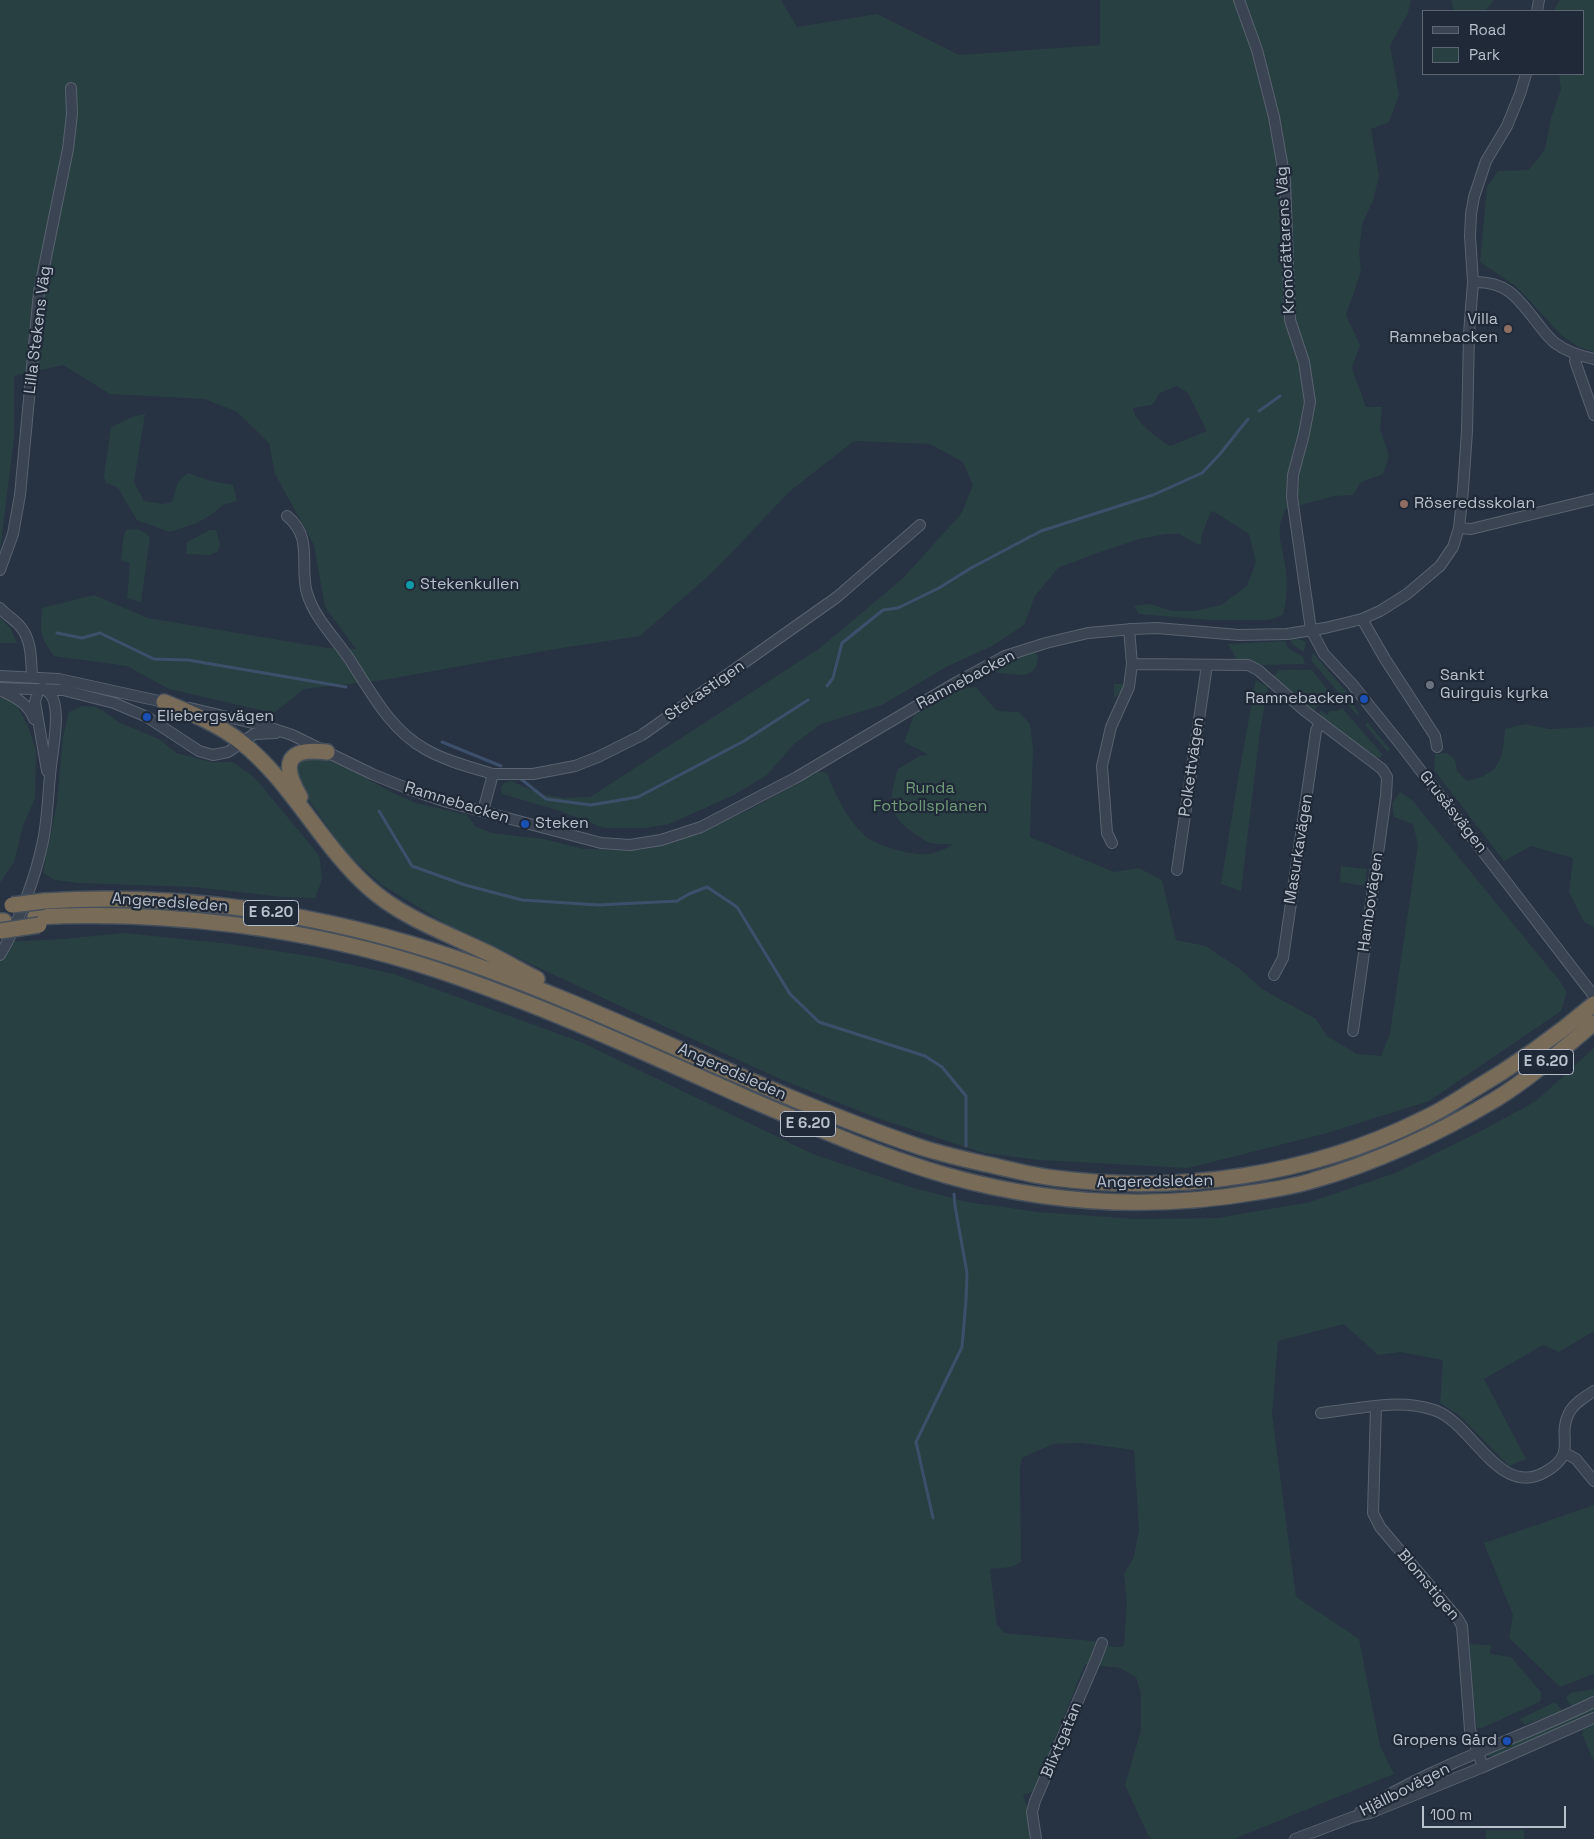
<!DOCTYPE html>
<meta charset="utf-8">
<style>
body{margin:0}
#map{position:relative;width:1594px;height:1839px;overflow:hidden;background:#273242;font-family:"Space Grotesk",sans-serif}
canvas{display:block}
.legend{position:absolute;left:1422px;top:10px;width:162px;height:65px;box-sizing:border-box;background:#202937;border:1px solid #5d6573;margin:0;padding:6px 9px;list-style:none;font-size:15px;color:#b8c0cc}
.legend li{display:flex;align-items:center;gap:10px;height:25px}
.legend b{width:25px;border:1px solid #5d6573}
.scale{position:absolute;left:1422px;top:1806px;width:144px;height:22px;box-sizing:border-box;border:2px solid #b8c0cc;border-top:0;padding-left:6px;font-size:15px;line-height:18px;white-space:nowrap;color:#b8c0cc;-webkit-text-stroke:4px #202937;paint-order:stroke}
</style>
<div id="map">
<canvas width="1594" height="1839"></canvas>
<ul class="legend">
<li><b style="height:6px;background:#3b4452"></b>Road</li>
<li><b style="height:14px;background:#294043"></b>Park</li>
</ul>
<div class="scale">100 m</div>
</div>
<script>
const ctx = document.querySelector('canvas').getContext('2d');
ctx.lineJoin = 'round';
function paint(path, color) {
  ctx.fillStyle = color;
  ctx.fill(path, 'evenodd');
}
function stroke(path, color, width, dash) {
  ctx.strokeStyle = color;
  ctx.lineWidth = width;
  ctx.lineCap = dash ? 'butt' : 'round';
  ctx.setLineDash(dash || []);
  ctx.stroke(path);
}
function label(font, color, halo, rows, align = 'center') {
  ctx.font = font + ' "Space Grotesk",sans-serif';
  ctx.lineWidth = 4.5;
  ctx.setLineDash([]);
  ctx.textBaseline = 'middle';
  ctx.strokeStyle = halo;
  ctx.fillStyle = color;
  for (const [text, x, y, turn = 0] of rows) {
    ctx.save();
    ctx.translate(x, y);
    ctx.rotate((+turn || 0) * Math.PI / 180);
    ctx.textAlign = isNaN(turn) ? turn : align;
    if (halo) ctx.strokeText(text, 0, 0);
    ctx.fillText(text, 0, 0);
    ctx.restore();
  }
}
const green = new Path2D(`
 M0,0H781L797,27L877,14L959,55L1100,45V0H1411L1408,13L1390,46L1399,95L1389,122L1371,129L1379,176L1373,201L1362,224L1359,252L1361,272L1346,315L1360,345L1352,368L1366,407H1382L1380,429L1389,456L1383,474L1361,482L1353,495L1334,496L1286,509C1274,530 1282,543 1285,565C1288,581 1287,599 1283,615L1268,620H1209L1139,614L1134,606L1150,604L1172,611H1195L1221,605L1247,586L1256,562L1249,534L1213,511L1210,513L1201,537L1202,543L1199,545L1179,534H1166L1139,539L1100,552L1058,568L1035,596L1024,625L992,646L946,667L882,705L821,724L794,744L767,775L734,795L669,824L646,828H604L557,810L502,794L501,787L505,783L511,781L540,794L564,798L590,797L820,648L903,578L961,514L973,485L963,462L930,444L854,441L790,491L714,571L640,636L555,649L384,680L304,689L274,713L169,689L127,666L54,656C39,635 40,632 42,608L94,595L148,618L327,648L356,649L325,607L314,545L275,474L269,443L237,412L205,399L110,394L63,365L14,376V438L0,551ZM1177,386L1188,393L1207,431L1170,446C1158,438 1135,423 1133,408L1152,405L1160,393Z
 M1451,0H1494L1485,11H1454Z
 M1560,0H1594V352L1579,347L1562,336L1517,287L1480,262L1487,187L1498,171L1529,170L1545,149L1551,118L1561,89L1559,74H1583V11H1553Z
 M145,414L134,482L144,501L163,504L172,502L178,482L188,473L211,481L233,485L237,501L223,505L211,515L197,523L170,532L137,520L118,488L106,483L104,476L111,427L132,417Z
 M138,529L147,534L150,538L141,602L127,598L130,563L121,560L123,539L126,530Z
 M210,530H216L220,544L218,551L210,555L186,554L187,542Z
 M0,617L11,629L17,643H0Z
 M1296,638L1306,642L1304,652L1292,644L1290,639Z
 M1285,641L1288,648L1303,657L1305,664L1260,665L1238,662L1228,644Z
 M1036,653L1038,656C1037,681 1017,674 999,673L994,672L993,670C1003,660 1021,654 1036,653Z
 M1313,653L1345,690L1359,714L1357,715L1311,660Z
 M1279,670H1312L1331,694L1313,711L1273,677Z
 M1256,680L1268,687L1260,731L1241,891L1221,884L1239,773Z
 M1114,684H1124C1123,690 1119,695 1114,698Z
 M976,687L997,711L1019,712L1030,724L1033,750L1030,837L1114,872L1139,868L1162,880L1176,940L1206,946L1240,969L1262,989L1316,1019L1327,1036L1357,1054L1381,1056L1390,1033L1418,845L1413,824L1394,817L1392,804L1400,792L1412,800L1559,980L1567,992L1561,1011L1429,1101L1327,1133L1188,1168L1039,1160L984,1153L874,1117L778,1078L631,1011L448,925L382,885L346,853L310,802L297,778V768L299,762L308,756L330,758L391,792L416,803L467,815L476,827L492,833L544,839L584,849L640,850L680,840L747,811L820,771L827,773C835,794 847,819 864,835C876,846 913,856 929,854C937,853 947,848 954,844C947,844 938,845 931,843C925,842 919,836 914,833C886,815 889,798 898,769L920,756L929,755L904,742L914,715L962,688Z
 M0,698H4L17,706L28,726L36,751L35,798L23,826L14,862L0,883Z
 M82,706L95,707L104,711L118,722L159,739L176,753L212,762H233L255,778L319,855L322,879L315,898L282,897L195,887L79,883L55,880L43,873L57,802L63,737L69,712Z
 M1342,708L1382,754L1381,757L1375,758L1318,714L1321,710L1327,715L1330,711H1337Z
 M1367,722L1390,749L1388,752L1365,725Z
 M1525,724L1549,729L1594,727V927L1584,922L1569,892L1573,858L1531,846L1504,861L1434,770L1435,754L1447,753L1455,760L1457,771L1467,781C1500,774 1503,759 1505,729Z
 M1341,866L1367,869L1365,886L1340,882Z
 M124,933L231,944L315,957L394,974L581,1042L813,1154L907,1186L967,1202L1039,1212L1135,1219L1218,1218L1310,1202L1395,1173L1479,1132L1536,1101L1594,1048V1331L1559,1352L1543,1345L1484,1379L1526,1459L1509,1466L1460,1416L1440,1403L1443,1360L1400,1352L1378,1355L1344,1324L1278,1341L1272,1415L1296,1597L1359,1639L1380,1746L1394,1774L1234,1839H1150L1125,1785L1141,1730V1694L1136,1677L1120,1668L1085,1664L1034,1791L1023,1795L1028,1809L1031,1839H0V942L63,939ZM1081,1443L1134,1450L1139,1530L1134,1557L1124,1574L1127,1602L1124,1646L1118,1647L1107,1646V1643L1102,1642L1004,1633L997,1625L990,1569L1012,1567L1021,1562L1020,1468L1022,1458L1053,1444Z
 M1594,1505V1674L1560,1687L1509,1638L1513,1615L1484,1543Z
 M1470,1644L1491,1645L1490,1654L1511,1657L1541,1692V1699L1539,1702L1482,1728H1477L1473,1702Z
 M1594,1689V1697L1572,1707L1566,1698L1570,1693Z
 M1555,1702L1561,1709V1712L1524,1725L1522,1721H1519L1520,1719Z
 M1594,1709V1714L1497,1756H1488V1754Z
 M1594,1725V1762L1582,1734L1583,1730Z
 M1486,1830H1524V1839H1486Z`);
const stream = new Path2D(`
 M1259,411L1280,396
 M57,633L82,638L100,633L154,659L188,660L346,687
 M827,686L833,678L842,643L883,610L898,608L939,588L971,568L1041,531L1153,495L1202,473L1220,454L1248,419
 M442,742L501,766
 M521,779L546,799L591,805L638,797L744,741L808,700
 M379,811L412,866L465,885L522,900L598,905L677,901L689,894L707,887L737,907L790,994L819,1022L925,1056L942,1067L966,1096V1146
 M933,1518L916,1442L962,1347L966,1300L967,1273L955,1206L954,1194`);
const minor = new Path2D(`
 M1239,0L1257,50L1274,117L1285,180L1290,320L1304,362L1310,402L1304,434L1293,475L1292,497L1311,630L1324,654L1352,684L1401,745L1594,996
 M1537,11L1539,0
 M1473,282L1470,236L1471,214L1474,197L1486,161L1507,126L1520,94L1526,74
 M1576,355L1575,361L1594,415
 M287,516C314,538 299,565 307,593C314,617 334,637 348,657C370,690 389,729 425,749C446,761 470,767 493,774
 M1459,528L1471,529L1594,499
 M0,570L13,534L20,495L39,292L68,149L72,114L71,88
 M0,608C5,614 12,618 18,624C32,638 31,658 32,677
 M1362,619L1385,659L1435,736L1437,747
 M1132,664L1248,665L1258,670L1305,711L1382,769L1387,777L1386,796L1353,1031
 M0,676L59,679L168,703
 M0,688L63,690L114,703L147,717L199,751L213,755L228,752L254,734L276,733
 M43,688L38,691L35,702L47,771
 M0,690C15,697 28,703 34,719
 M190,708L265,726L292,735L372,774L409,789L447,802L601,843L630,845L661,840L701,827L797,777L957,682L1005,656L1046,643L1088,633L1133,629L1157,628L1239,635L1287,634L1325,628L1362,619L1380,611L1407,594L1440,566L1453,547L1459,528L1463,490L1467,431L1469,334L1473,282C1511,281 1520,302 1542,329C1546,334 1550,339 1555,343C1567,352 1580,356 1594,359
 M483,811L493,774H533L575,766L598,757L642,735L837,597L920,525
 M1112,843L1107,833L1102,766L1111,727L1129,687L1132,664L1129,629
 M1177,870L1207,665
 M0,955C18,925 36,876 43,841C48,816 48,791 51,766C53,748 61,709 51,695C49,692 45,690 42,688
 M1274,975L1283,958L1316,731L1320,722
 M1376,1407L1373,1513L1380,1527L1458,1619L1462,1626L1470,1730L1483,1767
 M1321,1413C1358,1409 1398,1398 1434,1410C1472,1422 1499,1499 1545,1472C1579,1453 1556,1438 1569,1413C1574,1403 1585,1397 1594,1391
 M1565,1453L1576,1459L1594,1481
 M1360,1812C1432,1765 1517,1740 1594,1702
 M1036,1839L1032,1812L1035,1801L1096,1659L1102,1643
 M1295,1839L1353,1817L1370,1813L1483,1767L1594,1718`);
const highway = new Path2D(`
 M164,702C191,713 218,724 241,742C291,781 321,845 368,887C402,918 449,934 490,954C506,962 521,971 537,979
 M300,797C281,764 286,747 327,752
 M44,901C184,892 326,914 458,959C615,1013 760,1093 917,1146C938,1153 959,1158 981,1163C1005,1168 1029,1175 1054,1178C1179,1194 1309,1176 1423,1119C1441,1111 1457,1100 1473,1090C1516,1065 1556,1036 1594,1004
 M35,917C167,910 311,928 437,970C544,1006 648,1054 751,1100C815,1127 879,1156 945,1175C1047,1204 1153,1210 1257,1192C1276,1189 1296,1186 1314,1180C1378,1162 1439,1133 1496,1099C1529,1079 1564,1048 1594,1023
 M0,921H4`);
const highwayBridge = new Path2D(`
 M12,905L44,901
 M0,931L39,925`);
const markers = [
 [1508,329,5,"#8d6e63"],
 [1404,504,5,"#8d6e63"],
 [410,585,5,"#0f9aa8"],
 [1430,685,5,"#6b7280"],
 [1364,699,5,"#1a4fb4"],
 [147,717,5,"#1a4fb4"],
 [525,824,5,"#1a4fb4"],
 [1507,1741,5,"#1a4fb4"]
];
const shields = [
 [271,913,55],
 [1546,1062,55],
 [808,1124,55]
];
const shieldNames = [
 ["E 6.20",271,913],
 ["E 6.20",1546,1062],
 ["E 6.20",808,1124]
];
const streetNames = [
 ["Kronorättarens Väg",1286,240,-93],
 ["Lilla Stekens Väg",38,330,-83],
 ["Ramnebacken",966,680,-28],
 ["Stekastigen",705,691,-35],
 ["Polkettvägen",1192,767,-82],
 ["Ramnebacken",457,803,17],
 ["Grusåsvägen",1453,812,52],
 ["Masurkavägen",1299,849,-81],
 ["Hambovägen",1371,902,-82],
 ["Angeredsleden",170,903,4],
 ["Angeredsleden",732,1072,24],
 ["Angeredsleden",1155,1182,-1],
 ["Blomstigen",1428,1585,50],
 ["Blixtgatan",1062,1740,-67],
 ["Hjällbovägen",1405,1790,-27]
];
const poiNames = [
 ["Villa",1498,320,"right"],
 ["Ramnebacken",1498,338,"right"],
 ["Röseredsskolan",1414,504],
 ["Stekenkullen",420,585],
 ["Sankt",1440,676],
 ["Guirguis kyrka",1440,694],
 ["Ramnebacken",1354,699,"right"],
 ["Eliebergsvägen",157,717],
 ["Steken",535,824],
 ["Gropens Gård",1497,1741,"right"]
];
const parkNames = [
 ["Runda",930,789],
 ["Fotbollsplanen",930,807]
];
paint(green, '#294043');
stroke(stream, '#3d506b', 3);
stroke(minor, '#59626f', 12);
stroke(highway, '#464f5c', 18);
stroke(minor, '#3b4452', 10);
stroke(highway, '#786c58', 15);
stroke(highwayBridge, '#464f5c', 18, []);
stroke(highwayBridge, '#786c58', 15);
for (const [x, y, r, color] of markers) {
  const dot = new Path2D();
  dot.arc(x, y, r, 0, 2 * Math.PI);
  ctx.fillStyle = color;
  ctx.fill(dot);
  stroke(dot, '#202937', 2);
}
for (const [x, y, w] of shields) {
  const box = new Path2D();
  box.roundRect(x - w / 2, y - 12.5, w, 25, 4);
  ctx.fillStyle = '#202937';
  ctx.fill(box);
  stroke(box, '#b8c0cc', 1);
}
label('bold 15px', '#b8c0cc', null, shieldNames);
label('16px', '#b8c0cc', '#202937', streetNames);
label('16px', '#b8c0cc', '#202937', poiNames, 'left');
label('16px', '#709c7a', '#202937', parkNames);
</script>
